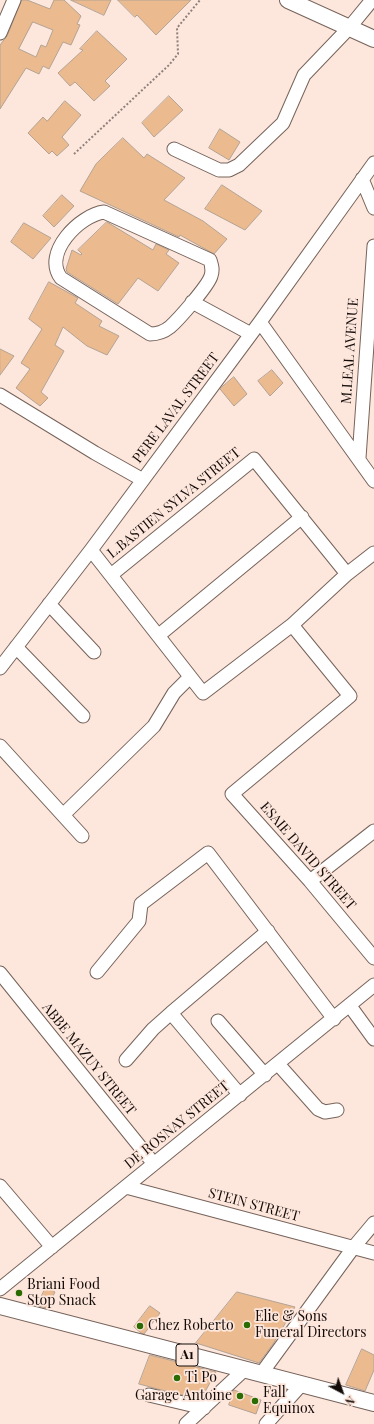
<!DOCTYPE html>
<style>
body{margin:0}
#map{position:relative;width:374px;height:1424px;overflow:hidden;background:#fde6dc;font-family:"Playfair Display",serif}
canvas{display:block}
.north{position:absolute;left:322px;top:1372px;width:40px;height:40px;-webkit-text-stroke:3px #fde6dc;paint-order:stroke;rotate:139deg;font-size:11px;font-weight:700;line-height:16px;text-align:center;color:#130b08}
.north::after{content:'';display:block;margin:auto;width:14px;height:18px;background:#130b08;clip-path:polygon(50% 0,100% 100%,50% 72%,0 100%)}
</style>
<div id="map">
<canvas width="374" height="1424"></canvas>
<div class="north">N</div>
</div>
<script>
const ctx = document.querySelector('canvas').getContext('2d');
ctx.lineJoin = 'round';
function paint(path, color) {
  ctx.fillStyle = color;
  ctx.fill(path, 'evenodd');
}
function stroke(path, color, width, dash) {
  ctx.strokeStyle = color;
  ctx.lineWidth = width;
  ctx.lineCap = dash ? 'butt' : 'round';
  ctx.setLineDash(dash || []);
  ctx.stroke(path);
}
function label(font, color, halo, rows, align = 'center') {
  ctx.font = font + ' "Playfair Display",serif';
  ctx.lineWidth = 3.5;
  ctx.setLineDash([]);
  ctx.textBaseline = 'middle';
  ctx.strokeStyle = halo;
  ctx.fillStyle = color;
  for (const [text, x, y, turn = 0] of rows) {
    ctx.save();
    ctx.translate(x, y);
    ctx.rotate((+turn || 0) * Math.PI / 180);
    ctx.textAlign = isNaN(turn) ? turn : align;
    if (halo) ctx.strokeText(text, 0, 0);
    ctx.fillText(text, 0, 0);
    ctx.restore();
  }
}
const building = new Path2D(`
 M22,0H27L50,9L54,0H64L81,16L77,24L80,25L71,45L63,42L49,69L43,66L39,74L26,68L0,109V45L7,36ZM33,22L53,30L46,47L41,45L36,57L19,49Z
 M71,0H111L104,15Z
 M118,0H191L156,35L137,15L135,17Z
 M97,31L127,59L105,81L110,86L94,101L75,82L70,86L58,73L83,50L80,49Z
 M169,96L183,110L154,137L142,123Z
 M65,101L81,115L62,137L69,145L57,156L52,151L49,154L28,133L43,117L47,121Z
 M220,129L240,142L229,160L209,148Z
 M123,138L144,158L147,154L185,178L164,200L203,221L227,239L214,254L180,235L179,237L80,191L96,164Z
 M222,185L262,211L245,230L205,209Z
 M62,195L74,206L54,227L43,216Z
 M107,222L153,250L156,244L169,250L166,254L179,263L158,291L138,278L118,304L67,272L66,269L72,250L81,255L82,254L78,250Z
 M24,223L51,238L33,259L11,242Z
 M49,282L78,298L75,303L102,321L99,326L119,336L107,355L87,346L63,327L55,345L64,351L41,392L48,398L40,406L16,388L30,369L21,363L42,329L29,319Z
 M0,349L14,356L0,375Z
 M272,370L283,383L270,396L258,381Z
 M234,377L247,394L234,406L220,389Z
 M46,1287L55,1292L47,1308L37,1306Z
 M237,1292L295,1307L273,1344L259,1363L196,1343Z
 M150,1306L160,1313L144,1334L141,1333L134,1327Z
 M362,1349L374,1355V1370L365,1391L346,1385Z
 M150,1355L216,1372L201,1399L169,1392L139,1384Z
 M234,1390L261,1400L256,1414L229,1405Z`);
const path = new Path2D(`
 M74,154L169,65L178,54L177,28L200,0`);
const minor = new Path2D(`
 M0,33L14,0
 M174,149L219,170H229L239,165L283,123L304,75L349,28L372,0
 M362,179L374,208
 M104,212L210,260C212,266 213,270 211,276C208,286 179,319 170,327C165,331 157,334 150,334L61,278C42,253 80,215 104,212Z
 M192,302L251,334
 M260,322L374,481
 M0,395L95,453L143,480
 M359,458L374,246
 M91,550L203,693L292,625L347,574L374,553
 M111,575L254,459L347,574
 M49,604L94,652
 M292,625L350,696L232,794L310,881L374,958
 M159,635L302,517
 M16,647L83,716
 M0,668L91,550L260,322L374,163
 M0,746L82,836
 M63,815L154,726L174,693L190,677
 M310,881L374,831
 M97,972L139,921L141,904L208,853L334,1019
 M0,973L154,1164
 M350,1006L374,1039
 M171,1013L240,1095
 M218,1021L265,1075
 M126,1060L153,1029L171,1013L268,931
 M278,1064L318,1109L325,1112L337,1110
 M0,1186L52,1247
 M126,1187L374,1253
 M0,1289L374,985
 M261,1374L353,1248L374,1223
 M149,1395L204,1408
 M186,1424L244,1370
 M266,1424L301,1385`);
const major = new Path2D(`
 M288,0L374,39
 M0,1306L374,1403`);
const markers = [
 [19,1293,4,"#2a6c01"],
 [247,1325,4,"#2a6c01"],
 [140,1326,4,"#2a6c01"],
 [177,1378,4,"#2a6c01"],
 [240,1396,4,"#2a6c01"],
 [255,1401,4,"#2a6c01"]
];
const shields = [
 [187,1355,22]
];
const shieldNames = [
 ["A1",187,1355]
];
const streetNames = [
 ["M.LEAL AVENUE",350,351,-86],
 ["PERE LAVAL STREET",176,408,-53],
 ["L.BASTIEN SYLVA STREET",174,503,-39],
 ["ESAIE DAVID STREET",308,856,49],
 ["ABBE MAZUY STREET",89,1059,51],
 ["DE ROSNAY STREET",177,1125,-39],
 ["STEIN STREET",254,1205,15]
];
const poiNames = [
 ["Briani Food",27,1285],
 ["Stop Snack",27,1301],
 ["Elie & Sons",255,1317],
 ["Funeral Directors",255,1333],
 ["Chez Roberto",148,1326],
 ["Ti Po",185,1378],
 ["Fall",263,1393],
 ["Equinox",263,1409],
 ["Garage Antoine",232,1396,"right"]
];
paint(building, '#ebba8e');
stroke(building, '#b3a394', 1);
stroke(minor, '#76635a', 15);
stroke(major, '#76635a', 18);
stroke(path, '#90807a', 2, [2, 2]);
stroke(minor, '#fff', 13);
stroke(major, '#fff', 16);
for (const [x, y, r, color] of markers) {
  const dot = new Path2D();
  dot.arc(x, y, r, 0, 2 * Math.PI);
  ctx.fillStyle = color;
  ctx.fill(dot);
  stroke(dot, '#fde6dc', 1.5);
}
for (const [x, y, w] of shields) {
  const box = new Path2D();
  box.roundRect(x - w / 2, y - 11, w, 22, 3);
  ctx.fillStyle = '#fde6dc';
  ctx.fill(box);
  stroke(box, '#130b08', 1);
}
label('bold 13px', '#130b08', null, shieldNames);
label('14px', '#130b08', '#fde6dc', streetNames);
label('14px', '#130b08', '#fde6dc', poiNames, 'left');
</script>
